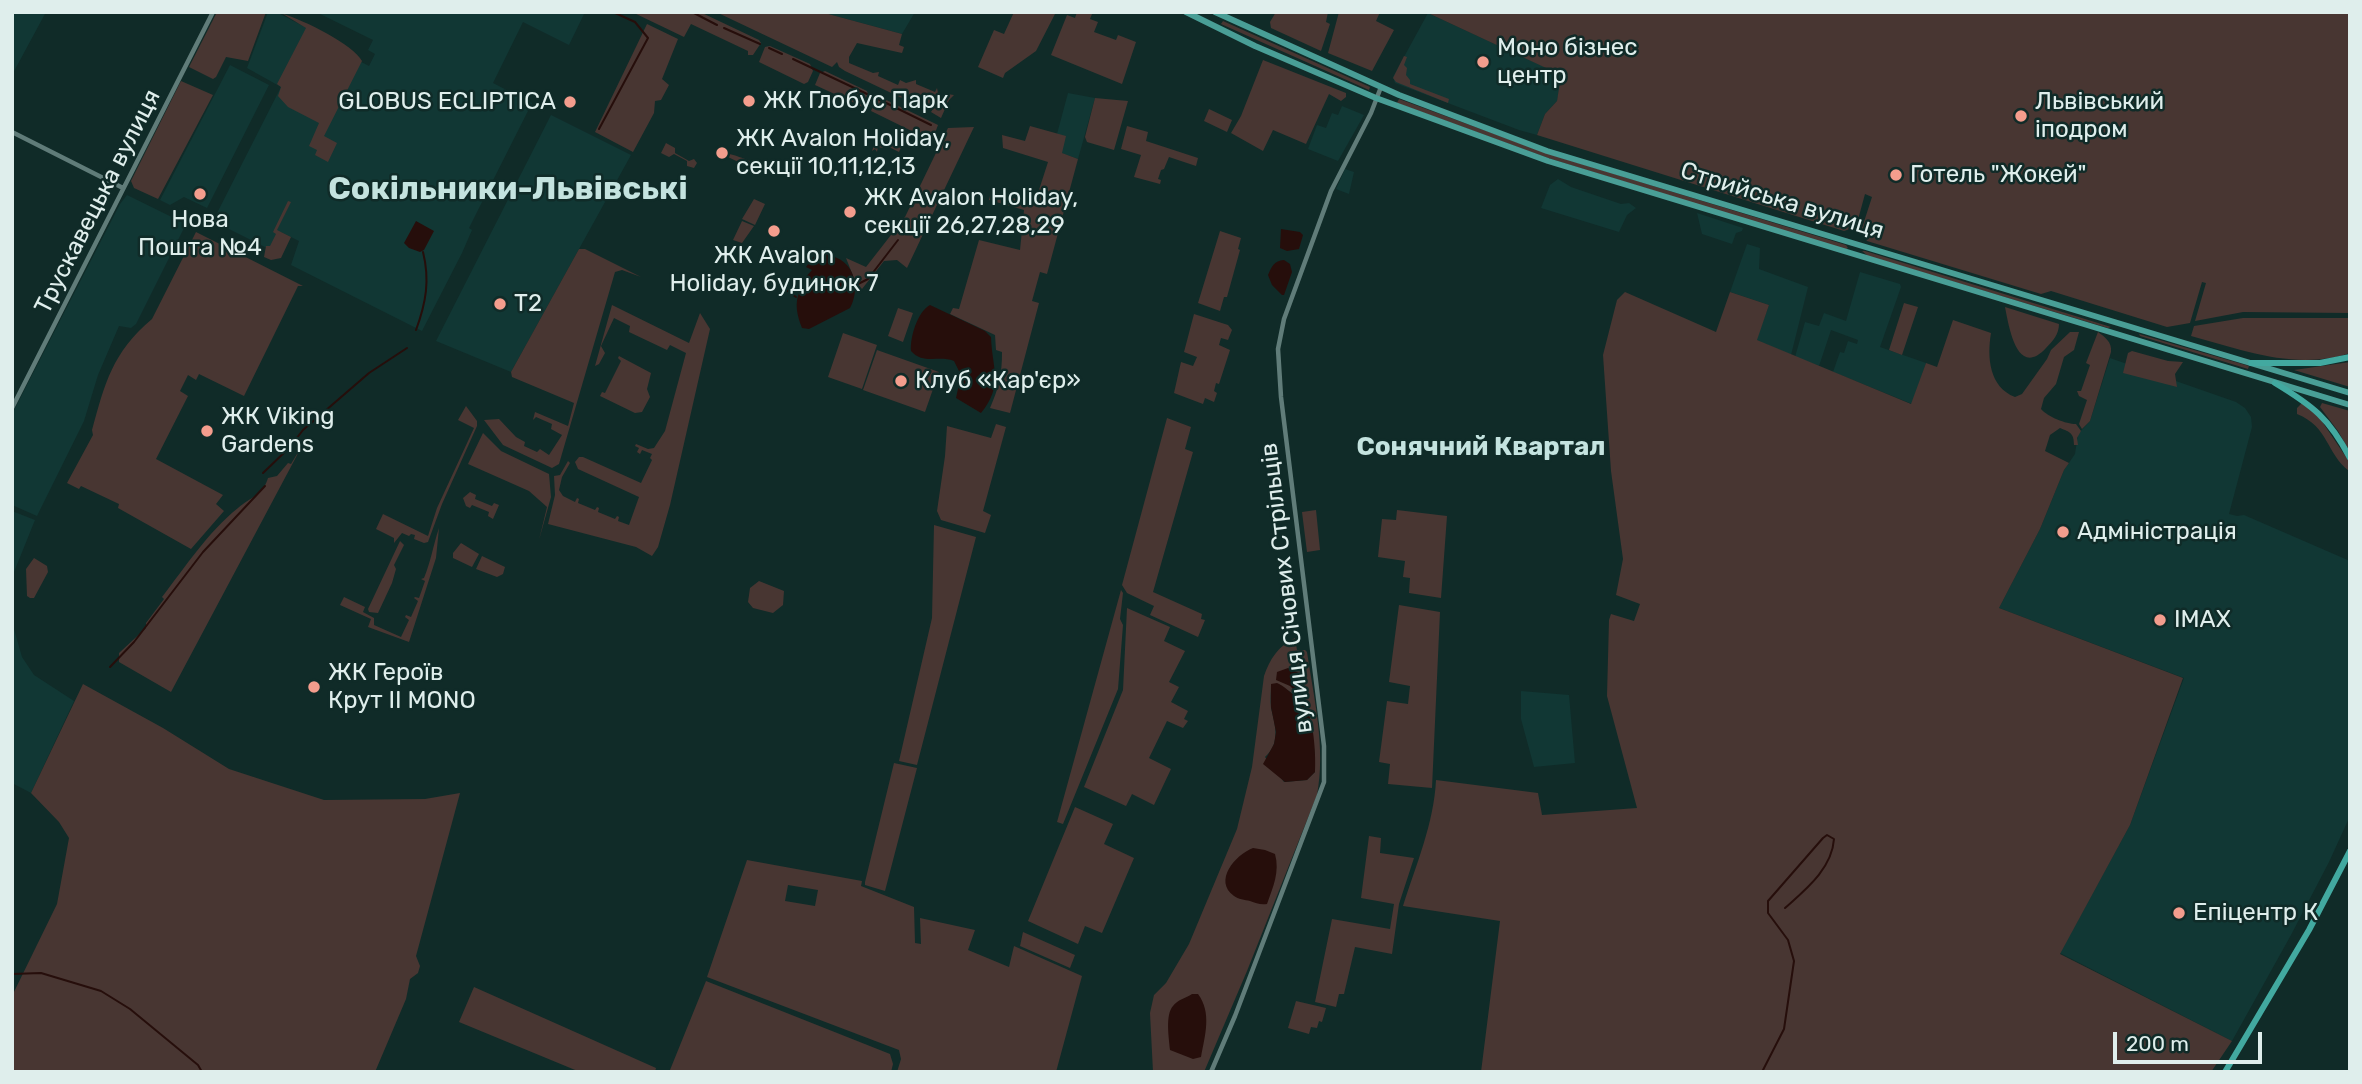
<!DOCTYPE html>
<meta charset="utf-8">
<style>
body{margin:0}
#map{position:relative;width:2362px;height:1084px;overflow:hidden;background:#102b28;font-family:Rubik,sans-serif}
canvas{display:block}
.frame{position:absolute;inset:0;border:14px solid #dfeeec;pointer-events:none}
.scale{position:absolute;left:2113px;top:1032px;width:149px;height:32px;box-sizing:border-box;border:4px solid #dfeeec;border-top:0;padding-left:9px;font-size:21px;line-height:24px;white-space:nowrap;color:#dfeeec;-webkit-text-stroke:5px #102b28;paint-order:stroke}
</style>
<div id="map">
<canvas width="2362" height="1084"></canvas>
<div class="frame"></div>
<div class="scale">200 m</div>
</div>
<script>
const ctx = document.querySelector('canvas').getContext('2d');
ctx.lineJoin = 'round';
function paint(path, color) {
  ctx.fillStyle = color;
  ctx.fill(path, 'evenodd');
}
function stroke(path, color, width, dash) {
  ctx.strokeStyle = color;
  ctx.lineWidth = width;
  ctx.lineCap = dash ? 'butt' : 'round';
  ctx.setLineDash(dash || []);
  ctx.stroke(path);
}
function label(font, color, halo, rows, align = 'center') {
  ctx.font = font + ' Rubik,sans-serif';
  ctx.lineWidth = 5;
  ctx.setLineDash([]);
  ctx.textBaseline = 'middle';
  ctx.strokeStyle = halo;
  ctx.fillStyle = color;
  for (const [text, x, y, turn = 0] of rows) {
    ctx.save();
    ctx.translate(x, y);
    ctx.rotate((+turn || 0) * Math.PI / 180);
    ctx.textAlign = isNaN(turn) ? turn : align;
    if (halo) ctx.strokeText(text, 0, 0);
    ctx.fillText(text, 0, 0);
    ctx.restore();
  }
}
const built = new Path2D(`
 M12,12H46L12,75Z
 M268,12H276L311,30L309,35L369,66L375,54L368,50L373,40L316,12H585L569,45L523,22L493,83L532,103L477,212L469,228L472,230L462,253L422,331L291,265L299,241L281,232L271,250L213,221L281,87L247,68Z
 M821,12H915L902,34Z
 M1428,13L1562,75L1557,101L1545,114L1537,135L1519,130L1395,83L1393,77Z
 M230,65L269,85L207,208L184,197L170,205L160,200Z
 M1068,93L1095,98L1078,159L1061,153L1057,134Z
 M1342,106L1364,115L1338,161L1308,149L1317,125L1326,128L1332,113L1338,115Z
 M551,115L631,155L511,372L436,341Z
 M1345,169L1354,172L1349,194L1336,189Z
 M1558,179L1571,187L1621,204L1629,203L1636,208L1627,215L1619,232L1541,208L1550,185Z
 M127,195L186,224L136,324L131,328L119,326L98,375L84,421L37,516L12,505V414L120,204Z
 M1697,213L1743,228L1742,231L1736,233L1732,244L1702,234Z
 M1747,244L1760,248L1759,269L1808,287L1791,355L1756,340L1769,305L1730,292Z
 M1860,272L1900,284L1901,287L1880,347L1926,363L1912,404L1833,372L1840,352L1844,353L1848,341L1857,344L1858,340L1831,330L1819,366L1795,357L1805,322L1819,326L1824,313L1846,321Z
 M2110,358L2236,402L2245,408L2251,417L2252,427L2229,514L2237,516L2244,515L2350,561V816L2329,862L2291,935L2232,1041L2060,953L2130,825L2184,678L1999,608L2040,529L2064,470L2075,454L2078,434L2090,421Z
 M12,511L35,520L12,577Z
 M12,622L22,657L34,675L74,701L31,793L12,783Z
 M1521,691L1569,695L1575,763L1534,767L1521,719Z`);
const green = new Path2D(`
 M217,12H266L248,61L226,57L216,77L213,79L189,67Z
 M632,12H700L759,40L761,43L753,55H748V51L691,24L684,37Z
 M716,12H821L902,34L899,45L904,47L902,53L857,43L849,57V63L873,73L879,72L878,76L898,85L900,80L906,83L916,80V84L935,92L937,88L938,93L927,110L845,71L839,67L837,62L832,67Z
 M1014,12H1056L1036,51L1005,73L1003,78L978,67L994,30L1004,34Z
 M1077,12L1092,14L1090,19L1098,22L1094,32L1116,40L1118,35L1136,42L1122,84L1051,55L1067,15L1075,18Z
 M1276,12H1328L1326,22L1330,24L1321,51L1271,28L1270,22Z
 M1339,12H1380L1376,21L1394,30L1372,71L1328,53Z
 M2350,12V313L2243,312L2195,321L2206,283L2202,282L2190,323L2167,327L2051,291L2041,294L1867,241L1861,231L1872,197L1865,194L1856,227L1844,231L1537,135L1545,114L1557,101L1561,75L1428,13Z
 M283,14C304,20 354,45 362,61L324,136L337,143L328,162L315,155L317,150L309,146L319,123L288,107L278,96L281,87L277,84L306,28Z
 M1223,21L1370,87L1369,90L1221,24Z
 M647,24L678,39L662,79L669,85L661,100L655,101L654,113L633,152L595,132Z
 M770,46L810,64L813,71L808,82L804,84L759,62L765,47Z
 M1404,56L1407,57L1404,65L1407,68L1406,75L1410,80V84L1449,99L1448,103L1396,82L1393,78Z
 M1263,60L1346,93V97L1341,101L1329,94L1306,144L1273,130L1263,151L1231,133L1241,116Z
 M825,71L867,91L868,94L863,107L815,85L820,73Z
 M181,81L213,95L158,199L134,188L131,181Z
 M947,94L954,95L949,100L941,118L931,112L941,96Z
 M878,96L938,125L932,141L871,111Z
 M1095,98L1128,101L1114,150L1087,142L1085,137Z
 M1399,99L1549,154L1846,245L1848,248L1845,250L1548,158L1397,103Z
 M1209,109L1232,120L1227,132L1204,121Z
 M1030,126L1066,136L1062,153L1078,159L1047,274L1040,272L1032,301L1039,303L1010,413L990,408C999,387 1002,375 1002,352L996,350L995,335L950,314L953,308L959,309L979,240L1020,250L1024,210L989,200L991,192L1038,205L1041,194L1038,193L1048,162L1003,148L1002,135L1025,141Z
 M1127,126L1148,132L1146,141L1198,158L1196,166L1169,157L1164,169L1161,170L1158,179L1161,180L1160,184L1134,177L1141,155L1121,149Z
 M974,127L907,268L897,260L884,261L862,289L857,286L846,258L866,267L905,217L948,128Z
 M890,135L904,141L899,152L885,145L883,148L878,147L877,152L875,149L872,151L874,145L878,146L876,142L885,145Z
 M666,143L675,148V153L689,161L694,159L697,163L694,168L687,166V161L674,154L669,157L661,153Z
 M729,154C736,155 759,164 764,168L761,173L728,157Z
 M754,199L765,204L755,225L742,219Z
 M288,201L291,202L277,230L291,237L281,258L271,260L264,257L266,246H270L276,234L273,232Z
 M742,221L754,226L742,243L733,240Z
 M1220,231L1241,238L1238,249L1240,250L1227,297H1224L1220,311L1198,303Z
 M196,232L303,286H298L244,396L199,374L196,380L188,375L180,391L188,396L156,459L223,495L216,504L224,511L191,549L118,508L119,504L81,486L79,489L67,483L93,435L92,430C105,383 112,353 152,319Z
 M579,249H585L641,277L622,270L615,272L559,464L552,468L503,445L484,420L499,419L516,437L525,442L524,446L537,452L540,449L549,455L562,435L551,429L552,424L536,417L533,420L535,412L568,426L574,403L512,377L511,372Z
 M1862,251H1865L2111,327L2108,328L1868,256Z
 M1625,292L1716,332L1730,292L1769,305L1757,340L1911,404L1926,363L1937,367L1953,320L1991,333C1987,357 1989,387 2015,397L2022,394L2047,359L2051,350L2070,332H2079L2074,350L2064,357L2056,384L2044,398L2041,409C2048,417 2066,424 2076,424L2081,431L2077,438L2078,445H2074C2074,433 2070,432 2060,428L2050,435L2045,451L2069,463L2064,470L2040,529L1999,608L2183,678L2130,825L2060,954L2232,1041L2211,1072H1481L1500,921L1403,906C1416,865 1434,823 1436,780L1538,793L1542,815L1637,808L1607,696L1609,620L1611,614L1634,621L1640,604L1616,595L1623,559L1611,471L1603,355L1617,300Z
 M1904,303L1918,307L1902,355L1889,350Z
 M612,305L689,343L700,313L710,329L670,505L658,547L652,556L636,547L548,524L555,495L554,476L560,475L568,461L570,463L562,477L559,490L563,496L575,502L577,498L579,499L578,503L595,510L597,507L599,508L598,512L615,519L617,516L619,517L618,521L629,525L639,497L578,469L575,462L579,457H583L641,483L652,460L650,458L652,454L642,450L640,454L637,452L639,448L635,446L636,444L648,449L654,448L665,431L686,353L670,345L667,350L629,332L630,326L614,318L601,346L605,353L599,364L595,366Z
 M2005,307L2059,324C2059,334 2053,341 2046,348C2017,379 2009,327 2005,307Z
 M898,308L913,313L903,342L888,336Z
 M1194,314L1228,325L1232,330L1228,340L1221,338L1219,345L1230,350L1219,384L1216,383L1214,391L1217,393L1214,402L1205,398L1203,404L1174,393L1181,362L1193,366L1197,357L1184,352Z
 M2243,318H2350V353C2296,371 2243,350 2191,336L2194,326Z
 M2098,332C2105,337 2112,342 2111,352L2090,421L2082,429L2079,424L2087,400L2079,396L2077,391H2081L2090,365L2086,363Z
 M843,333L877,345L862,389L828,377Z
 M2139,334L2249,366L2248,369L2140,336Z
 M877,350L939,372L925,412L863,390Z
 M2132,351L2168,361L2183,362L2175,374L2177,387L2123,373L2128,353Z
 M619,356L651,373L647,389L650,397L642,412L635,413L600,396L602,392L605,393L621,361L618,358Z
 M2350,362V387L2294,370Z
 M2302,403L2319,417L2350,463L2349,471C2326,453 2329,427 2297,414V408Z
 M2322,403L2350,411V452L2338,431L2320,407Z
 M466,406L477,421V426L442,504L428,542L424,543L414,539L415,535L411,534L409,536L402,533L394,543V538L376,529L383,514L428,536L437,508L474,428L458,420Z
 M1167,418L1191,427L1185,449L1193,452L1153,592L1202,614L1201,619L1205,620L1198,637L1150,615L1154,606L1127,593L1122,585Z
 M996,424L1006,427L983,511L991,515L985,533L941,520L937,511L945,456L947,426L991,438Z
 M483,433L501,451L549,474L551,497L539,540L547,507L529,491L468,464Z
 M303,444L171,692L119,662V653L146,628V623L164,599L162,597C186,566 208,532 238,508C251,497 263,495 268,478L277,476L288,463L291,464Z
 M470,492L476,495L475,499L492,506L494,503L499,505L493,519L488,516L489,512L472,505L470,508L466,506L463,498Z
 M1316,510L1320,550L1307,552L1302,512Z
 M1397,510L1447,516L1441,598L1409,593L1410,578L1403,577L1405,561L1378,557L1382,519L1396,520Z
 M934,525L976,537L917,765L899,761L932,618Z
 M439,528L436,558L409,642L368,627L371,619L340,605L344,597L365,607L363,612L374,618V625L401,637L409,620L405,617L406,615L411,617L418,601L414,598L415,597L419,598L425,581L421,579L424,578C431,561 433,546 439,528Z
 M400,541L404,545L394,565L396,569L392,583L378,613L369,612L368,609Z
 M461,543L479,554L472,567L453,558V553Z
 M482,556L505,567L503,574L497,577L476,569Z
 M34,558L47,566L48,572L34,598H30L27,596L26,569Z
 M759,581L784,591L783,605L773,613L753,608L748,602L750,588Z
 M1121,590L1123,593L1120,619L1123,625L1118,689L1063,824L1057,822Z
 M1399,605L1440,612L1432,788L1388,784L1390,764L1379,762L1387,701L1408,704L1410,686L1389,682Z
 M1127,608L1170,627L1164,641L1185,651L1169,682L1179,687L1171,702L1188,711L1184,719L1188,721L1183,728L1167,721L1149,758L1171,769L1154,805L1132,794L1126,806L1084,787L1123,690Z
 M1295,638L1297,650H1305L1307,652C1314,699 1326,748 1317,795L1247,971L1204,1072H1153L1150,1013L1154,995L1166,983L1189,944L1237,829L1252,767L1264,676C1270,659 1278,646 1295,638ZM1271,685C1277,687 1287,689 1292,693C1311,708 1316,748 1315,772L1307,780L1284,782L1265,757C1281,743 1275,725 1271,708C1270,700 1271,692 1271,685Z
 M83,684L163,728L229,769L324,800L425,799L460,793L416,956L420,966L418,973L410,979L406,999L375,1072H12V996L57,904L69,838L59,822L31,793Z
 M894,763L917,768L885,891L865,885V882Z
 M1075,807L1113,824L1104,844L1134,858L1102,933L1085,926L1078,944L1028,921Z
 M1369,836L1381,838L1380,853L1414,858L1399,904L1392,954L1355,947L1344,994H1339L1336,1007L1315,1002L1332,919L1390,929L1394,904L1361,898Z
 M747,860L862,881L861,886L914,907L915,943L921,944L920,918L975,930L968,950L1009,967L1014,946L1082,976L1056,1072H897L901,1059L899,1050L707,977ZM788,885L818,890L815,906L785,901Z
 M1023,932L1075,955L1070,968L1020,946Z
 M706,981L890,1054L893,1064L891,1072L670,1070Z
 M474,987L656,1068L655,1072H580L459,1022Z
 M1296,1001L1326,1008L1322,1022L1319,1021L1317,1028L1311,1027L1309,1034L1288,1028Z`);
const water = new Path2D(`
 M416,221L434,231L424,250L420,252L409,248L404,243Z
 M1281,229L1300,232L1303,235L1299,249L1287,251L1280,248Z
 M821,250C827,255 830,255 837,258C857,267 859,292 850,308L809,329L802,328C797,315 794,303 800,291C798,281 806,278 812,270L806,267L818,251Z
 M1284,260L1290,264L1292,272L1284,295H1282L1272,285L1268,275C1272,266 1274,261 1284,260Z
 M930,305L985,331L991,337C992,369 1004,385 981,413L956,398L961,375L954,361C939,355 923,365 911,351C910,338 917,312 930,305Z
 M1288,668L1301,674L1305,689L1303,696L1299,695L1290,686L1276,680L1277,672Z
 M1277,683C1288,688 1304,704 1309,715C1314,728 1316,757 1315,772L1307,780L1285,782L1263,764L1274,744L1276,732L1271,707V684Z
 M1253,848L1265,850L1275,854C1280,872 1273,887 1267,904C1260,905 1256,903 1250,901C1245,900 1238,899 1234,896C1213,881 1235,855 1253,848Z
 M1192,994H1198C1212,1013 1205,1035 1201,1057L1193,1059L1170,1050C1169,1038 1165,1015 1173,1006C1177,1000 1186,998 1192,994Z`);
const stream = new Path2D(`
 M692,12L717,25
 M724,28L760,44
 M769,48L782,54
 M793,59L867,94
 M878,99L931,125
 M599,129L648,38L635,22L613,12
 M773,280L796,297
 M856,285L868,279L898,240
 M416,330C426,303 430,280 423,252
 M263,473L289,448L303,430L369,373L407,348
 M110,667L134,642L203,552L265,486
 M12,974L41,973L101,991L130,1009L198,1065L202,1072
 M1762,1072L1784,1029L1794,961L1788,940L1768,913V901L1823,838L1827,835L1834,839C1832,869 1805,890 1785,908`);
const tertiary = new Path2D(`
 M12,132L123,188
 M12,408L213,12
 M1211,1072L1235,1016L1324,782V746L1281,397L1278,349L1284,319L1331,191L1371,113L1381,87`);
const primary = new Path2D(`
 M1186,12L1255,46L1376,98L1548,161L2350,405
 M1215,12L1399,95L1547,151L2350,393`);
const trunk = new Path2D(`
 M2251,363H2320L2350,357
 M2275,383C2313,406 2329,418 2350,458
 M2225,1072L2309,930L2350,851`);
const markers = [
 [1483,62,7,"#f49d8d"],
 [749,101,7,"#f49d8d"],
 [570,102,7,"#f49d8d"],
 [2021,116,7,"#f49d8d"],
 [722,153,7,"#f49d8d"],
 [1896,175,7,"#f49d8d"],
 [200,194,7,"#f49d8d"],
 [850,212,7,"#f49d8d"],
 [774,231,7,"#f49d8d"],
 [500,304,7,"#f49d8d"],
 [901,381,7,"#f49d8d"],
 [207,431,7,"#f49d8d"],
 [2063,532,7,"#f49d8d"],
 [2160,620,7,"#f49d8d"],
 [314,687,7,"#f49d8d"],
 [2179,913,7,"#f49d8d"]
];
const poiNames = [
 ["Моно бізнес",1497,48],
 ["центр",1497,76],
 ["ЖК Глобус Парк",763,101],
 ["GLOBUS ECLIPTICA",556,102,"right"],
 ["Львівський",2035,102],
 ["іподром",2035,130],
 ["ЖК Avalon Holiday,",736,139],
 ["секції 10,11,12,13",736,167],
 ["Готель \"Жокей\"",1910,175],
 ["ЖК Avalon Holiday,",864,198],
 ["секції 26,27,28,29",864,226],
 ["Нова",200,220,"center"],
 ["Пошта №4",200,248,"center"],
 ["ЖК Avalon",774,256,"center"],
 ["Holiday, будинок 7",774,284,"center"],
 ["T2",514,304],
 ["Клуб «Кар'єр»",915,381],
 ["ЖК Viking",221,417],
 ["Gardens",221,445],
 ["Адміністрація",2077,532],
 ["IMAX",2174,620],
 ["ЖК Героїв",328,673],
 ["Крут ІІ MONO",328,701],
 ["Епіцентр К",2193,913]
];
const streetNames = [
 ["Стрийська вулиця",1782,201,17],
 ["Трускавецька вулиця",98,202,-63],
 ["вулиця Січових Стрільців",1287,588,-97]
];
const neighbourhoodNames = [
 ["Сонячний Квартал",1481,447]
];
const districtNames = [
 ["Сокільники-Львівські",508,190]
];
paint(built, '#113734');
paint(green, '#483632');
paint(water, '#260e0b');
stroke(stream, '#260e0b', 2);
stroke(tertiary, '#607c79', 4.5);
stroke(primary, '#499e96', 6);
stroke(trunk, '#42a9a0', 6);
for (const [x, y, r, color] of markers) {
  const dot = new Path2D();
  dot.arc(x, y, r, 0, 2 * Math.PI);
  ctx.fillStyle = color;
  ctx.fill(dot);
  stroke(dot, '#102b28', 2.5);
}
label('24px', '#dfeeec', '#102b28', poiNames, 'left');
label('24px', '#dfeeec', '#102b28', streetNames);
label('bold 26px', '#c4e3df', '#102b28', neighbourhoodNames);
label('bold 32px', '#c4e3df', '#102b28', districtNames);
</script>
